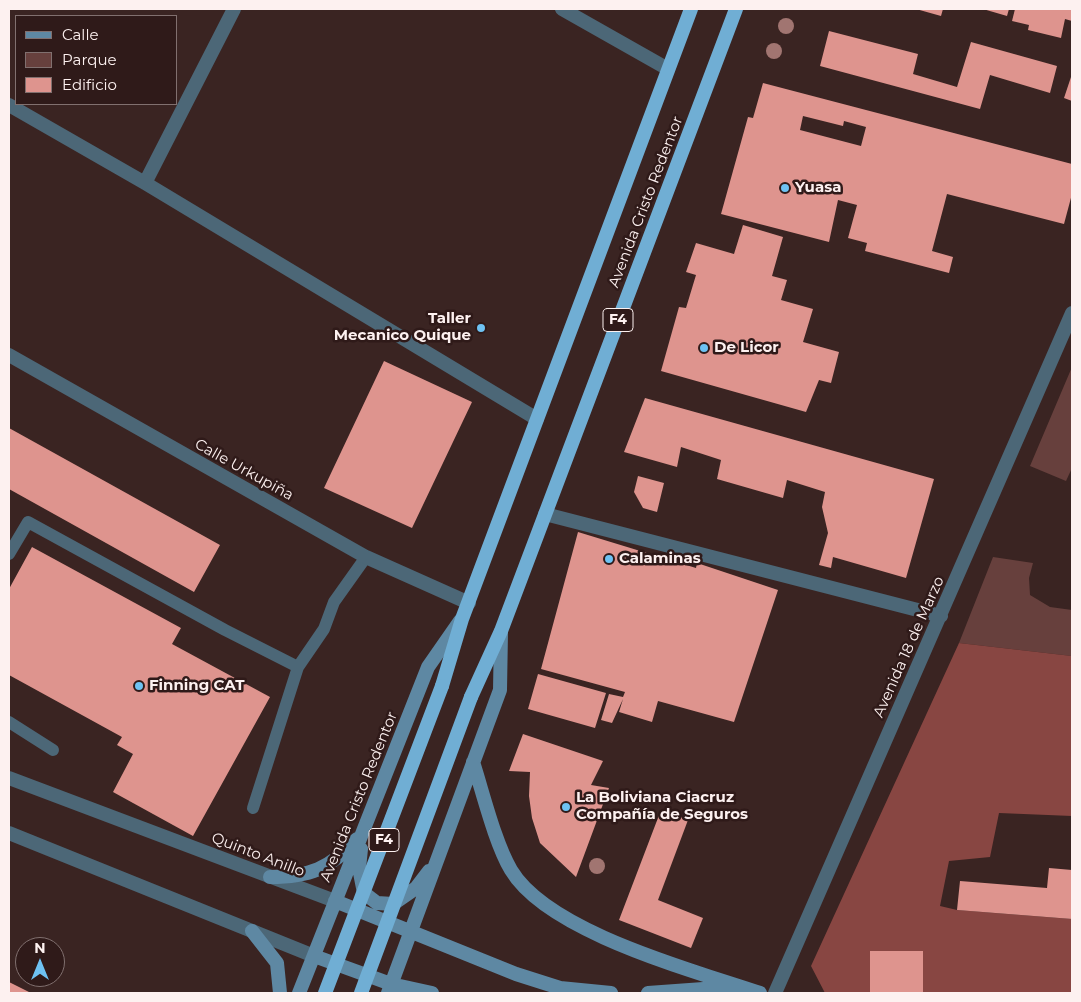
<!DOCTYPE html>
<meta charset="utf-8">
<style>
body{margin:0}
#map{position:relative;width:1081px;height:1002px;overflow:hidden;background:#3a2422;font-family:Montserrat,sans-serif}
canvas{display:block}
.frame{position:absolute;inset:0;border:10px solid #fdf1f0;pointer-events:none}
.legend{position:absolute;left:15px;top:15px;width:162px;height:90px;box-sizing:border-box;background:#2f1a19;border:1px solid #81706f;margin:0;padding:6px 9px;list-style:none;font-size:15px;color:#fdf1f0}
.legend li{display:flex;align-items:center;gap:10px;height:25px}
.legend b{width:25px;border:1px solid #81706f}
.north{position:absolute;left:15px;top:937px;width:50px;height:50px;box-sizing:border-box;background:#2f1a19;border:1px solid #81706f;border-radius:50%;rotate:0deg;font-size:14px;font-weight:700;line-height:20px;text-align:center;color:#fdf1f0}
.north::after{content:'';display:block;margin:auto;width:18px;height:22px;background:#6ec2f3;clip-path:polygon(50% 0,100% 100%,50% 72%,0 100%)}
</style>
<div id="map">
<canvas width="1081" height="1002"></canvas>
<div class="frame"></div>
<ul class="legend">
<li><b style="height:6px;background:#5e88a3"></b>Calle</li>
<li><b style="height:14px;background:#67403d"></b>Parque</li>
<li><b style="height:14px;background:#de948e"></b>Edificio</li>
</ul>
<div class="north">N</div>
</div>
<script>
const ctx = document.querySelector('canvas').getContext('2d');
ctx.lineJoin = 'round';
function paint(path, color) {
  ctx.fillStyle = color;
  ctx.fill(path, 'evenodd');
}
function stroke(path, color, width, dash) {
  ctx.strokeStyle = color;
  ctx.lineWidth = width;
  ctx.lineCap = dash ? 'butt' : 'round';
  ctx.setLineDash(dash || []);
  ctx.stroke(path);
}
function label(font, color, halo, rows, align = 'center') {
  ctx.font = font + ' Montserrat,sans-serif';
  ctx.lineWidth = 5;
  ctx.setLineDash([]);
  ctx.textBaseline = 'middle';
  ctx.strokeStyle = halo;
  ctx.fillStyle = color;
  for (const [text, x, y, turn = 0] of rows) {
    ctx.save();
    ctx.translate(x, y);
    ctx.rotate((+turn || 0) * Math.PI / 180);
    ctx.textAlign = isNaN(turn) ? turn : align;
    if (halo) ctx.strokeText(text, 0, 0);
    ctx.fillText(text, 0, 0);
    ctx.restore();
  }
}
const green = new Path2D(`
 M1072,367V468L1066,481L1030,466Z
 M993,557L1033,563L1029,578L1030,595L1050,607L1072,610V656L959,643Z`);
const forest = new Path2D(`
 M959,643L1072,656V816L999,813L990,857L949,861L940,906L957,910L1072,919V993H923V952L870,951V993H825L811,966Z`);
const building = new Path2D(`
 M916,9H943L941,16Z
 M983,9H1009L1007,16Z
 M1015,9H1072V21L1065,19L1061,38L1028,30L1029,25L1012,21Z
 M829,31L918,54L913,74L957,87L971,42L1057,66L1050,93L990,75L980,109L820,66Z
 M1072,74V101L1064,98Z
 M763,83L1072,164V194L1064,224L947,194L932,251L953,257L949,273L865,251L867,243L848,238L857,205L838,200L829,242L721,214L748,117L753,118ZM803,116L843,126L844,121L866,127L861,146L800,130Z
 M743,225L783,237L772,276L787,280L781,300L813,309L803,342L839,352L831,383L819,380L806,412L661,371L679,307L686,308L696,275L686,272L696,243L734,254Z
 M384,361L472,402L412,528L324,488Z
 M645,398L934,479L906,578L833,557L831,568L819,565L828,533L822,507L825,492L787,480L783,498L717,479L721,460L681,447L677,467L624,452Z
 M9,428L220,545L194,592L9,489Z
 M638,476L664,483L657,512L643,508L634,492Z
 M578,532L696,568L697,563L778,590L734,722L658,701L652,722L619,712L623,699L612,723L601,720L609,694L623,697L625,692L541,669Z
 M32,547L181,628L172,644L270,697L193,836L113,792L133,754L117,745L122,737L9,675V589Z
 M538,674L606,693L595,728L528,709Z
 M523,734L603,761L591,785L609,788L576,877L540,843L532,818L529,796L530,772L509,771Z
 M661,810L688,820L658,900L703,918L691,948L619,920Z
 M1049,868L1072,870V919L957,910L960,881L1047,888Z
 M870,951H923V993H870Z
 M9,982L31,993H9Z`);
const service = new Path2D(`
 M9,554L28,522L225,630L298,667L324,629L334,602L366,557
 M9,722L53,750
 M253,808L298,667`);
const minor = new Path2D(`
 M562,9L668,69
 M9,105L145,183L537,419
 M145,183L234,9
 M9,355L366,557L469,603
 M545,514L941,616
 M775,993L1072,313`);
const tertiary = new Path2D(`
 M9,778L335,901
 M9,833L314,956`);
const secondary = new Path2D(`
 M473,762C483,793 495,843 511,870C548,932 692,970 760,993
 M361,849L359,868L364,893L377,903L393,904L416,888L429,871
 M270,877C309,877 330,869 357,839
 M335,901L516,974L560,988L611,993
 M252,931L277,963L280,993
 M314,956L391,984L432,993
 M299,993L428,667L460,621
 M388,993L500,690L501,632
 M648,993L731,987`);
const trunk = new Path2D(`
 M442,686L462,619L691,9
 M471,697L501,631L736,9`);
const trunkBridge = new Path2D(`
 M325,993L442,686
 M361,993L471,697`);
const trees = [
 [786,26],
 [774,51],
 [597,866]
];
const markers = [
 [785,188,5,"#6ec2f3"],
 [481,328,5,"#6ec2f3"],
 [704,348,5,"#6ec2f3"],
 [609,559,5,"#6ec2f3"],
 [139,686,5,"#6ec2f3"],
 [566,807,5,"#6ec2f3"]
];
const shields = [
 [618,320,30],
 [384,840,30]
];
const shieldNames = [
 ["F4",618,320],
 ["F4",384,840]
];
const poiNames = [
 ["Yuasa",795,188],
 ["Taller",471,319,"right"],
 ["Mecanico Quique",471,336,"right"],
 ["De Licor",714,348],
 ["Calaminas",619,559],
 ["Finning CAT",149,686],
 ["La Boliviana Ciacruz",576,798],
 ["Compañía de Seguros",576,815]
];
const streetNames = [
 ["Avenida Cristo Redentor",646,202,-69],
 ["Calle Urkupiña",244,470,29],
 ["Avenida 18 de Marzo",909,647,-66],
 ["Avenida Cristo Redentor",359,797,-68],
 ["Quinto Anillo",258,855,21]
];
paint(green, '#67403d');
paint(forest, '#884642');
paint(building, '#de948e');
stroke(service, '#4c6777', 12);
stroke(minor, '#4c6777', 14);
stroke(tertiary, '#4c6777', 14);
stroke(secondary, '#5e88a3', 14);
stroke(trunk, '#70aed4', 14);
stroke(trunkBridge, '#70aed4', 14);
ctx.fillStyle = '#a17571';
for (const [x, y] of trees) {
  ctx.beginPath();
  ctx.arc(x, y, 8, 0, 2 * Math.PI);
  ctx.fill();
}
for (const [x, y, r, color] of markers) {
  const dot = new Path2D();
  dot.arc(x, y, r, 0, 2 * Math.PI);
  ctx.fillStyle = color;
  ctx.fill(dot);
  stroke(dot, '#2f1a19', 2);
}
for (const [x, y, w] of shields) {
  const box = new Path2D();
  box.roundRect(x - w / 2, y - 11.5, w, 23, 4);
  ctx.fillStyle = '#2f1a19';
  ctx.fill(box);
  stroke(box, '#fdf1f0', 1);
}
label('bold 14px', '#fdf1f0', null, shieldNames);
label('bold 15px', '#fdf1f0', '#2f1a19', poiNames, 'left');
label('15px', '#fdf1f0', '#2f1a19', streetNames);
</script>
